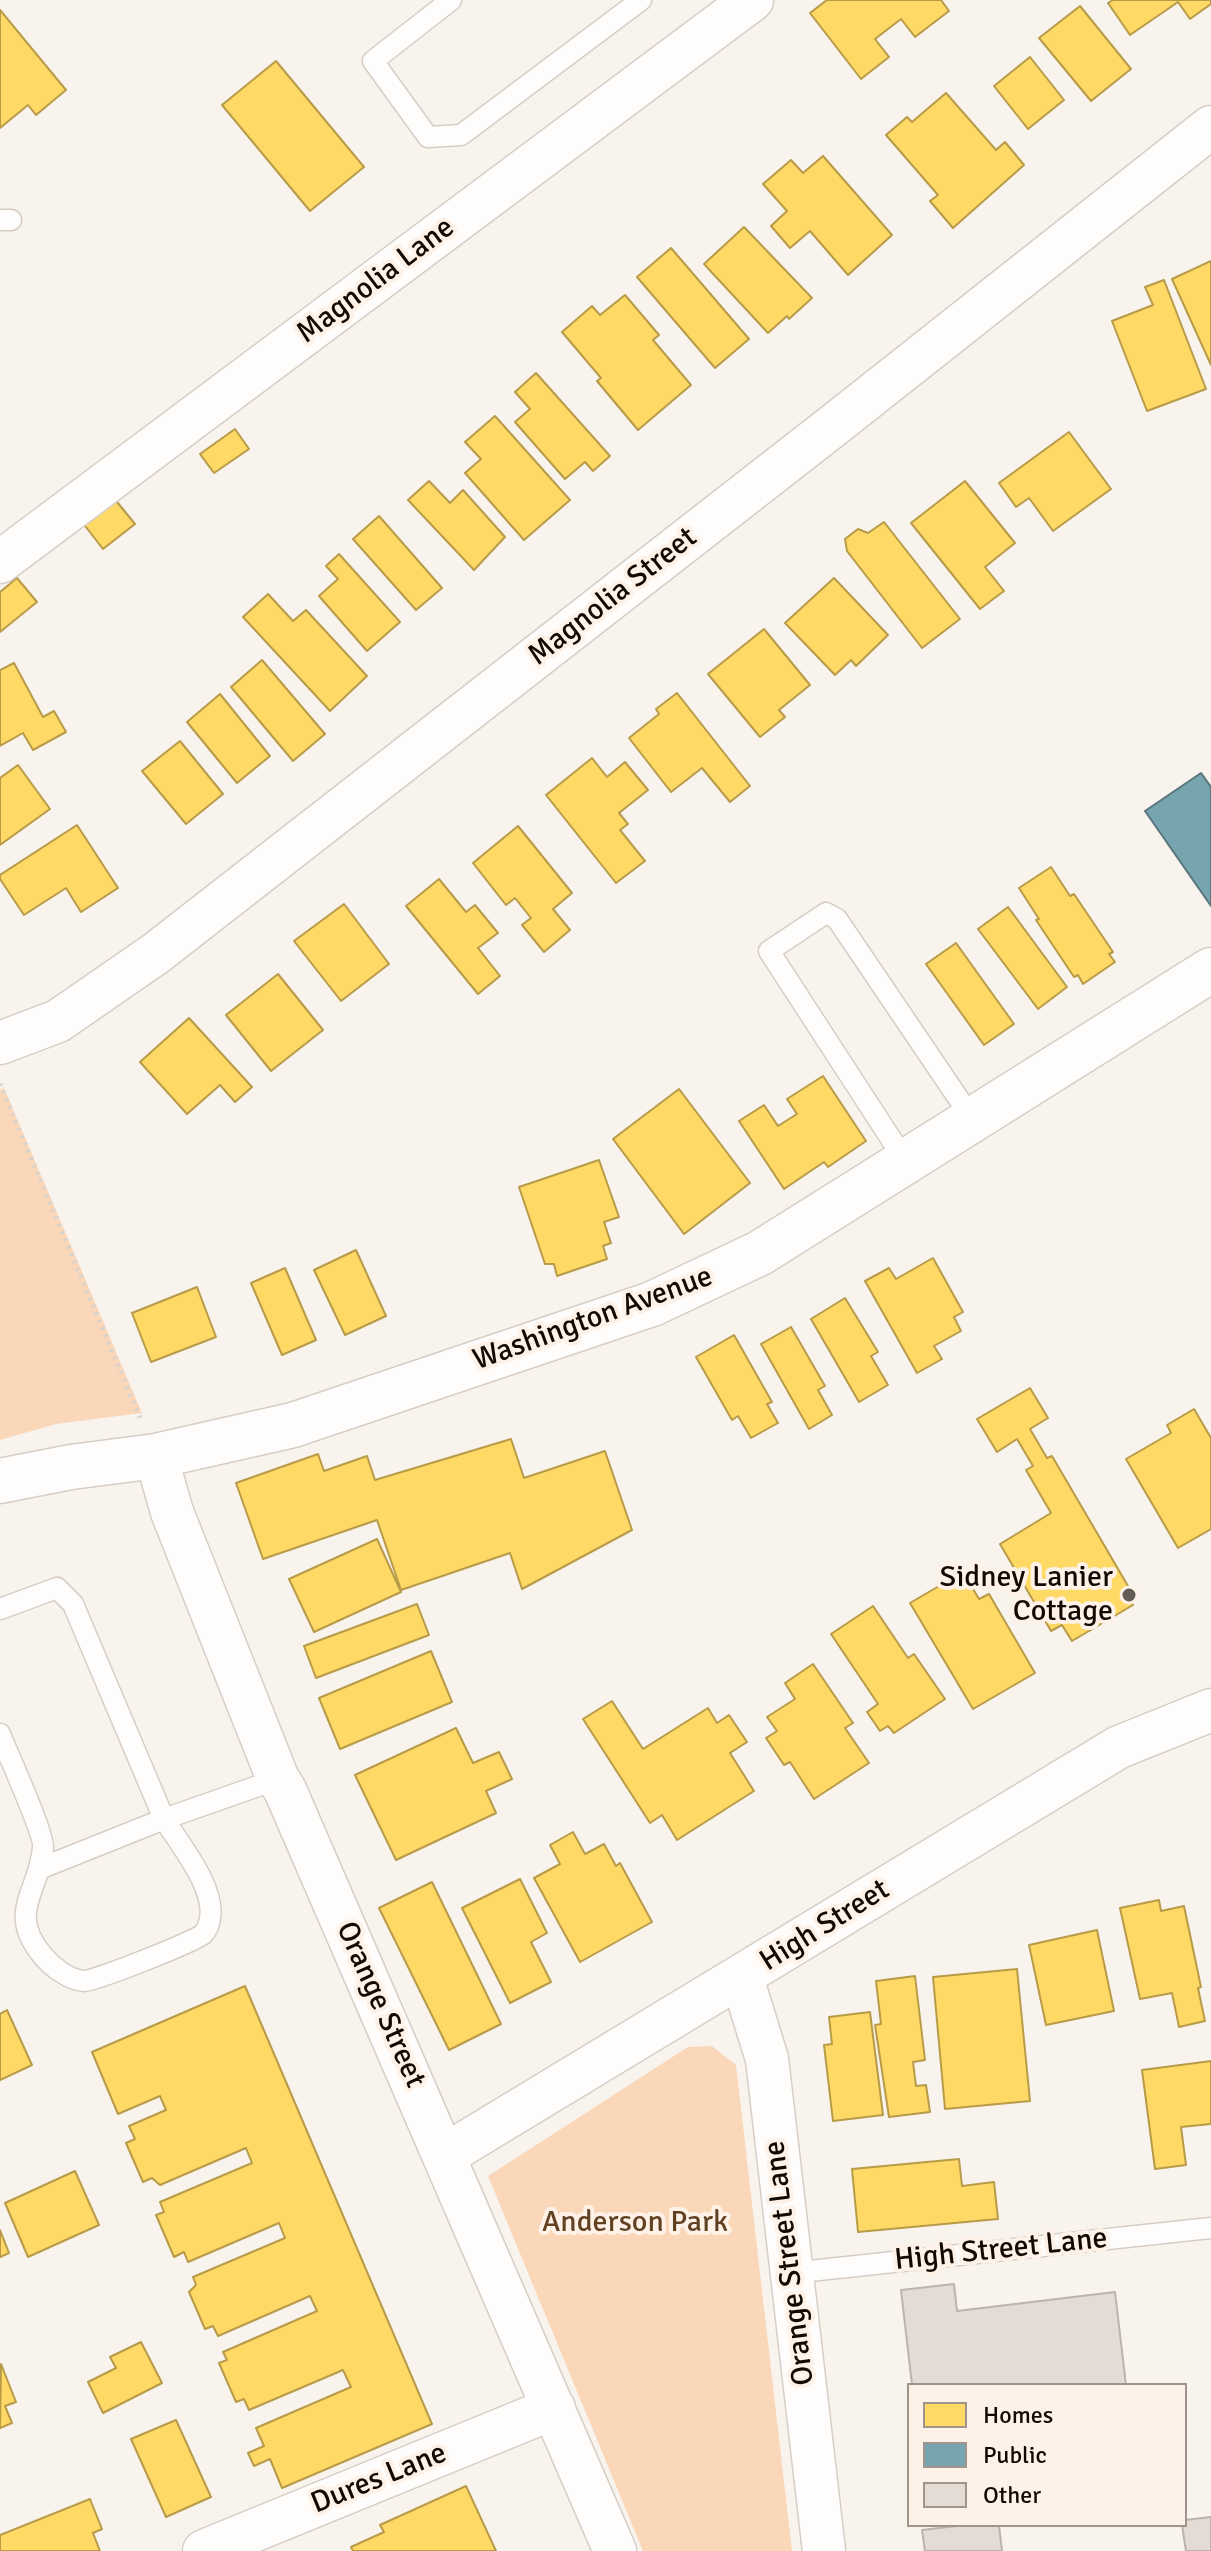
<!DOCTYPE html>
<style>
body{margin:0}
#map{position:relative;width:1211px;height:2551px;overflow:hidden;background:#f9f3ed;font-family:Signika,sans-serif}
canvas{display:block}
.legend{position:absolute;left:907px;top:2383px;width:280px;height:144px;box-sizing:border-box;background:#fef2e8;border:2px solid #a0958c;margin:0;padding:10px 14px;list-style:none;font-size:24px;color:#120903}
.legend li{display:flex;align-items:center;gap:16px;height:40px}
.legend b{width:40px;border:2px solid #a0958c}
</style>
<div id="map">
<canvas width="1211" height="2551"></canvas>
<ul class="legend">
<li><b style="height:22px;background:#ffd966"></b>Homes</li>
<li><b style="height:22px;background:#76a5af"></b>Public</li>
<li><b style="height:22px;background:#e3dbd4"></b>Other</li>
</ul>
</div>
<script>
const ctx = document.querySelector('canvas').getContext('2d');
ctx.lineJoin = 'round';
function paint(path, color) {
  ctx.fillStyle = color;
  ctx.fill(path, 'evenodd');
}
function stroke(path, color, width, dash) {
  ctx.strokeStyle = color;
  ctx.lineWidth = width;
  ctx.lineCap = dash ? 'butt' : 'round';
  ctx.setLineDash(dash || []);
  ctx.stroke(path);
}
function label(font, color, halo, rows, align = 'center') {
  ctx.font = font + ' Signika,sans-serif';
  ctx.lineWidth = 8;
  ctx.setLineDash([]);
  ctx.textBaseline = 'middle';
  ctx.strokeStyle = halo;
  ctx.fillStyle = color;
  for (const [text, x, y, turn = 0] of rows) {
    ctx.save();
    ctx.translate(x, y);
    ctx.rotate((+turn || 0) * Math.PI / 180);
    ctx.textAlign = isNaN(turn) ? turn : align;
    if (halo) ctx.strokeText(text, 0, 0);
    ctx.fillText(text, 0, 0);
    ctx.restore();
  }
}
const green = new Path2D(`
 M4,1088L142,1413L56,1424L0,1440V1090Z
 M712,2046L736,2065L792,2551H643L488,2176L688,2047Z`);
const homes = new Path2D(`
 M827,0H941L949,11L915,37L901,19L875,39L889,57L861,79L810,13Z
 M1113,0H1211V4L1190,19L1178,2L1130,35L1108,3Z
 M1080,6L1131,69L1091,101L1039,38Z
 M0,10L66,90L36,115L28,105L0,128Z
 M1030,57L1064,100L1028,129L994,86Z
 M276,61L364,167L310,211L222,105Z
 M946,93L996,150L1005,142L1024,165L953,228L930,201L938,195L886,135L907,117L912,122Z
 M823,156L892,235L848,275L810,231L790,248L771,226L787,211L763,184L791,160L803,173Z
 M744,227L812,298L789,319L787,316L768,333L704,264Z
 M671,248L749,339L715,368L637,277Z
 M1211,261V365L1172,279Z
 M1164,280L1206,389L1147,411L1112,321L1153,305L1145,287Z
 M625,295L659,335L653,340L691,385L638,430L597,381L601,378L562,332L592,306L600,315Z
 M536,373L610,456L593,471L585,462L565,479L515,422L530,409L515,392Z
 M495,416L570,500L524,540L465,473L481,459L465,442Z
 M235,429L249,449L214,473L200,454Z
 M1069,432L1111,489L1053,531L1029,498L1016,507L999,483Z
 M429,481L450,503L463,490L505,537L474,570L408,500Z
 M965,481L1015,543L985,567L1004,591L980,609L911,523Z
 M113,497L135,524L103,549L82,522Z
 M379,516L442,588L416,610L353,539Z
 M884,522L960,619L922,648L847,551L845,539L858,529L868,533Z
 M339,554L400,622L367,651L319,596L338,579L326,566Z
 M17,578L37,602L0,632V592Z
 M834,578L888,635L856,666L851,660L835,675L785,623Z
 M268,594L293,621L306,610L367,676L330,711L243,617Z
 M764,629L810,685L779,710L785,717L760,737L708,674Z
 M262,660L325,734L293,761L231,687Z
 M14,663L43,717L54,711L66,732L33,750L23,733L0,746V670Z
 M677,693L750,786L730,802L702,768L671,792L629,738L659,714L656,709Z
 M220,694L270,756L237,783L187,722Z
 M180,741L223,794L186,824L142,771Z
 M592,758L607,777L625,762L648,790L619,813L628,824L620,830L645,861L616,883L546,795Z
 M18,765L50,809L0,845V778Z
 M77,825L118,888L81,912L66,888L24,915L0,879V875Z
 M518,826L572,893L553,909L570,930L544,952L522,925L531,918L515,898L506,905L473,863Z
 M1051,867L1070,896L1074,894L1113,952L1109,954L1115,962L1083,984L1078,975L1074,977L1036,920L1039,919L1019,888Z
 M439,879L466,912L475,905L498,933L478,948L500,976L478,994L406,906Z
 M344,904L389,964L341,1001L294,941Z
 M1008,907L1067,987L1038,1009L978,929Z
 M956,943L1014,1024L984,1045L926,964Z
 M278,974L323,1030L271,1071L226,1015Z
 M189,1018L252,1087L235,1102L220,1085L187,1114L140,1062Z
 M823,1076L866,1141L828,1167L824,1162L784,1189L739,1121L764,1105L778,1126L797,1114L787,1099Z
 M679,1089L750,1183L684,1234L613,1139Z
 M599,1160L619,1217L604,1222L611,1243L603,1246L607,1259L557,1276L554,1264H545L519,1187Z
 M356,1250L386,1316L345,1335L314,1270Z
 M933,1258L963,1312L954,1317L961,1331L934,1346L942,1359L917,1373L865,1281L889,1268L896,1279Z
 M285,1268L316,1340L282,1355L251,1283Z
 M197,1287L216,1337L151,1362L132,1313Z
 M845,1298L878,1352L871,1356L888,1385L859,1402L811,1319Z
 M791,1327L825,1386L818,1390L832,1415L809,1429L761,1344Z
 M734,1335L772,1402L767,1404L778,1423L751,1438L738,1416L732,1420L696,1357Z
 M1030,1388L1048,1418L1030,1429L1047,1458L1052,1456L1128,1586L1124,1589L1133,1605L1072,1641L1062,1625L1051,1631L1000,1544L1051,1513L1026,1470L1033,1466L1017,1439L997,1452L977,1419Z
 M1194,1409L1211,1438V1529L1178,1548L1126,1459L1171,1433L1167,1425Z
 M511,1439L524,1478L605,1451L632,1530L522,1589L510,1553L401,1590L377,1520L263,1559L236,1483L318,1454L324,1471L367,1456L375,1480Z
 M377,1539L401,1592L314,1632L289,1579Z
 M963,1572L979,1599L989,1594L1035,1673L973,1709L910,1603Z
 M417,1604L429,1635L316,1678L304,1646Z
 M873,1606L908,1658L914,1654L945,1699L894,1733L888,1726L880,1731L867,1712L878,1704L831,1634Z
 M431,1651L452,1702L340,1749L319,1698Z
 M813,1664L853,1723L845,1728L869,1763L814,1799L790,1762L784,1765L766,1738L777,1731L767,1717L795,1699L785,1683Z
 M612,1701L643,1749L708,1708L717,1723L729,1715L747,1742L730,1753L754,1791L677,1840L662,1815L650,1823L583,1719Z
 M456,1728L473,1763L499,1752L512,1779L486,1791L496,1813L396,1860L355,1775Z
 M573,1832L585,1854L604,1844L616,1866L620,1863L652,1922L580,1962L534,1878L560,1864L550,1845Z
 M520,1879L547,1933L531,1942L551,1982L510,2003L462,1908Z
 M432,1882L501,2024L449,2050L379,1908Z
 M1159,1900L1161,1911L1184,1906L1201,1987L1198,1988L1205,2021L1179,2027L1172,1993L1140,1999L1120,1908Z
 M1097,1930L1114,2011L1046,2025L1029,1945Z
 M1017,1969L1030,2101L945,2109L933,1977Z
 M915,1976L925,2060L913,2062L916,2086L926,2085L930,2112L889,2117L875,2025L881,2024L876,1981Z
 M245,1986L432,2424L282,2488L270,2459L254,2466L248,2453L264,2446L256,2428L351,2387L343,2370L249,2410L244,2399L236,2402L219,2363L227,2360L223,2352L317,2311L310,2296L218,2336L213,2326L205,2329L189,2292L196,2285L193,2277L285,2238L279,2223L188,2262L184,2252L174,2257L156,2215L164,2212L160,2202L252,2163L246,2148L160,2185L152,2178L143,2182L126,2143L135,2139L129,2126L166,2110L160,2096L118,2114L92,2052Z
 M7,2010L32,2065L0,2080V2014Z
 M870,2012L883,2115L833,2121L824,2045L832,2044L829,2017Z
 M1211,2061V2124L1181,2127L1186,2165L1155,2169L1142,2070Z
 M959,2159L962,2186L994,2182L998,2219L858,2232L852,2169Z
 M75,2171L99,2225L28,2257L5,2203Z
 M0,2230L9,2253L0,2257Z
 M141,2342L162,2383L103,2413L88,2382L116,2368L110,2357Z
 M1,2364L16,2402L5,2406L12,2423L0,2428Z
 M176,2420L211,2497L166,2517L131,2439Z
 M466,2486L496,2551H353L351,2547L384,2532L380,2525Z
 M90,2499L102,2529L93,2533L100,2551H0V2535Z`);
const public = new Path2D(`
 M1201,773L1211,787V906L1145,811Z`);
const building = new Path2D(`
 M954,2284L957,2311L1115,2292L1126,2385H912L901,2290Z
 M1211,2517V2551H1186L1182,2525H1185V2520Z
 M965,2525H999L1002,2551H925L922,2530Z`);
const path = new Path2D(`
 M0,1084L140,1418`);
const lane = new Path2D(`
 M451,0L373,61L428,137L461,135L641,0
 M0,220H11
 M906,1162L769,951L826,913L837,919L973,1120
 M0,1609L57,1588L73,1604L164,1819L278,1779
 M0,1734C7,1752 45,1835 43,1848C39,1893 6,1912 43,1956C52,1967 69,1980 84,1981C95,1981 196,1941 203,1934C206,1931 208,1927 209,1923C219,1891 180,1845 164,1819L39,1869
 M791,2273L1211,2228`);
const street = new Path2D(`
 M0,562L752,0
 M0,1043L58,1021L155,954L834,425L1211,127
 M156,1456L172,1512L278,1779L285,1790L615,2551
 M742,1978L767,2059L824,2551
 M445,2155L1119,1747L1211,1710
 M204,2551L554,2408`);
const secondary = new Path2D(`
 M0,1481L71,1467L156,1456L293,1425L652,1304L760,1253L1211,970`);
const markers = [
 [1129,1595,8,"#635b55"]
];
const streetNames = [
 ["Magnolia Lane",376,281,-37],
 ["Magnolia Street",613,597,-38],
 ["Washington Avenue",593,1319,-20],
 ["High Street",825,1926,-32],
 ["Orange Street",380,2005,66],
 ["High Street Lane",1001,2250,-6],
 ["Orange Street Lane",790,2263,-97],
 ["Dures Lane",379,2479,-22]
];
const poiNames = [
 ["Sidney Lanier",1113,1578],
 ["Cottage",1113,1612]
];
const parkNames = [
 ["Anderson Park",635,2223]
];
paint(green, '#fad7b8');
paint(homes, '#ffd966');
stroke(homes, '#b89b48', 2);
paint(public, '#76a5af');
stroke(public, '#58767b', 2);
paint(building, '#e3dbd4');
stroke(building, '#bbb3ac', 2);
stroke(lane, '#d6cec6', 23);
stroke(street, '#d6cec6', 45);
stroke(secondary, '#d6cec6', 47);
stroke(path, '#d4d2d0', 5, [2, 6]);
stroke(lane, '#fefdfc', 20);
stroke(street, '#fefdfc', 42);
stroke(secondary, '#fefdfc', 44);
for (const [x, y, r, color] of markers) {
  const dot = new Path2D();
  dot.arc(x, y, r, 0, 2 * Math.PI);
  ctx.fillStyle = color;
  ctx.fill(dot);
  stroke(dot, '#fef2e8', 3);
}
label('30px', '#120903', '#fef2e8', streetNames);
label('30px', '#120903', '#fef2e8', poiNames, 'right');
label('30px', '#624123', '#fef2e8', parkNames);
</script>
